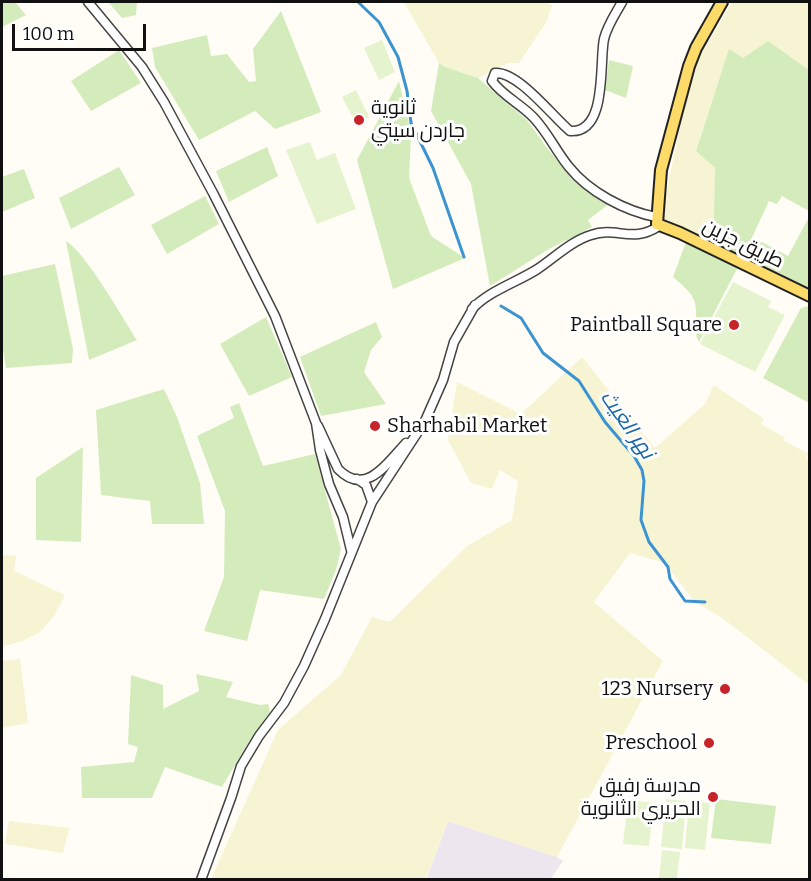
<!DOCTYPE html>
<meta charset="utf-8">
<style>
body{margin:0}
#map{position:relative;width:811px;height:881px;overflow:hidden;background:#fffdf5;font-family:Bitter,serif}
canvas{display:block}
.frame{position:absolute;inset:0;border:3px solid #111;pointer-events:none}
.scale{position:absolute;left:12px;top:24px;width:134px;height:27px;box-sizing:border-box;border:3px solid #111;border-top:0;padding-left:8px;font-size:18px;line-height:21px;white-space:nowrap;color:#111;-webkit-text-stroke:4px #fff;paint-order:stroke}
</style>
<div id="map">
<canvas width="811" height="881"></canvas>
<div class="frame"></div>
<div class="scale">100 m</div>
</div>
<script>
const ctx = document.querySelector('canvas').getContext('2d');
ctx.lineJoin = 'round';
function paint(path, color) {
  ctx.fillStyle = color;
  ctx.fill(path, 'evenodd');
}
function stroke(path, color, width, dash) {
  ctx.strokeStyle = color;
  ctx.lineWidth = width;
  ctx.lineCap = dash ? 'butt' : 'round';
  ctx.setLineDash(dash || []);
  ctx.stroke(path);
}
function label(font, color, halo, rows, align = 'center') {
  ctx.font = font + ' Bitter,Cairo,serif';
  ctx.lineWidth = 6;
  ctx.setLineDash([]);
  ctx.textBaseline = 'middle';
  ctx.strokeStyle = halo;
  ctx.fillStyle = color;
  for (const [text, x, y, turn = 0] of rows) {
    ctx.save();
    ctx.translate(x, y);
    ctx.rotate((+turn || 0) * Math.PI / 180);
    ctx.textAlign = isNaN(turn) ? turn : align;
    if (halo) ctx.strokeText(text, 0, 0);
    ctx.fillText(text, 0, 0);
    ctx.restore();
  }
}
const industrial = new Path2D(`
 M448,821L557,857L563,861L551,879L426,880Z`);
const farmland = new Path2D(`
 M404,2H542L552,5L547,21L519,63H508L478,78L445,67L439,63Z
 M732,2H809V70L797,62L743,58L729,50L696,150L715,168L713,246L660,224L682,116L699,50L711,38Z
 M582,357L655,448L705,404L714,385L764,419L761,424L785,438L784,441L809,454L806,458L810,461L809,685L725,620L694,601L665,563L630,553L594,602L663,661L557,857L448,821L426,879H211L278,730L341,675L372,617L390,622L467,546L512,520L518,481L500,470L492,489L471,483L448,440L457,382L521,414Z
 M2,555L16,556L14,571L65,595L54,616L40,632L22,641L2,647Z
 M20,659L28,723L2,728V661Z
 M9,821L69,828L63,853L5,844Z`);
const green = new Path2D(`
 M2,2H15L26,15L2,27Z
 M108,2H137L136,15L122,18Z
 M281,11L321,112L275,129L255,111L199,140L155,67L152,48L207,35L211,56L227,54L249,82L256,81L253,49Z
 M768,41L809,70V211L782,196L777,204L769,201L741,261L713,246L715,168L696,151L729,49L743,58Z
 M119,50L141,83L91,111L71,81Z
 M609,60L633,66L626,98L605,90Z
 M439,63L445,67L478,78L527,120L547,148L573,180L609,204L588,220L592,227L549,249L490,286L471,184L431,111Z
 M399,81L411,132L409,178L431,236L465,258L393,289L357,160Z
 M267,147L278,176L229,202L216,171Z
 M119,167L135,195L71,229L59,198Z
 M24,169L35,198L2,212V177Z
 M205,196L219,224L167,254L151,225Z
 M809,217V292L755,267L754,245L760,241L788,256Z
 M66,241C86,253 122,317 137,340L89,360Z
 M686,242L738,267L699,342C692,330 698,316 695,303C692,292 681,284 673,277Z
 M55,264L73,349L72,363L6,368L2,343V276Z
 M809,306H810L809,403L763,378L801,308Z
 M266,317L292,377L249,396L220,344Z
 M376,322L382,337L371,350L364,372L386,404L321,416L300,357Z
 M164,389L177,417L200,483L204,524H152L150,501L101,495L96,410Z
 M239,403L263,466L315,454L341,549L336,570L324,599L260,590L247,641L204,631L224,577L225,511L197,436L234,418L230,407Z
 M83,447L81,542L36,540V478Z
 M196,674L233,682L226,697L260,705L268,704L270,712L248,743L222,787L165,767L152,798H82L81,767L134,762L138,747L128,744L131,675L163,685V709L199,691Z
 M716,799L776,806L771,844L711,838Z`);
const pitch = new Path2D(`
 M382,40L395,72L379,80L364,48Z
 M356,90L369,117L356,124L342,97Z
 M310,142L317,160L335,153L356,209L317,224L286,150Z
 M733,282L771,301L768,307L785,315L755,372L700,344Z
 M666,799L686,801L682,849L661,847Z
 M628,800L654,803L649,846L623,844Z
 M689,801L710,803L705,850L685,848Z
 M662,850L680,852L677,879H659Z`);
const stream = new Path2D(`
 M358,2L379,22L398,57L407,91L411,123L433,168L464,257
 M501,306L521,318L543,353L579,381L605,422L634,456L642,470L644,481L641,520L649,542L668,567L670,579L685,601L705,602`);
const minor = new Path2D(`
 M88,2L142,67L164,102L213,193L275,316L316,423L320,450L329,484L343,517L351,550
 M622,2C616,13 607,26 604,39C599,62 608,134 570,131C553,117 518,71 495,73L492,81C503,96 521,104 534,118C548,133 556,151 569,167C589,192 625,211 656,217
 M472,309C489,291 515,283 536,270C553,259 571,241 591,235C617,226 632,244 659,226
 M318,426L338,469C366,498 388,462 406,443
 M357,479L366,485L372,502
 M201,880L231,798L241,766L259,736L284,703L304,666L325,619L372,502L425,421L443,380L454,342L475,305`);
const major = new Path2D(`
 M722,2L696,48L689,66L661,170L657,224L680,233L810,296`);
const markers = [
 [359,120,6,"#c72328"],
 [734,325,6,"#c72328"],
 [375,426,6,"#c72328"],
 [725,689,6,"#c72328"],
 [709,743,6,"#c72328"],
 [713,797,6,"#c72328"]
];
const poiNames = [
 ["ثانوية",371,108,"left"],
 ["جاردن سيتي",371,131,"left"],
 ["Paintball Square",722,325],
 ["Sharhabil Market",387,426,"left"],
 ["123 Nursery",713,689],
 ["Preschool",697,743],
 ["مدرسة رفيق",701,786],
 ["الحريري الثانوية",701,809]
];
const streetNames = [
 ["طريق جزين",743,244,26]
];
const waterNames = [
 ["نهر الغيث",627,425,55]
];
paint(industrial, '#eee6ef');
paint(farmland, '#f7f4d3');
paint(green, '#d4ecbc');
paint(pitch, '#e5f3ce');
stroke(stream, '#3c93d2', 3);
stroke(minor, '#444', 11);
stroke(major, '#222', 14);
stroke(minor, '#fff', 8);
stroke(major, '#fcdb68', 10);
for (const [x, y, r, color] of markers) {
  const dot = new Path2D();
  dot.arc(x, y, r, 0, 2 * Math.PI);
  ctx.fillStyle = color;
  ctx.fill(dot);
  stroke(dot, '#fff', 2);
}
label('20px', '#111', '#fff', poiNames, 'right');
label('20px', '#111', '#fff', streetNames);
label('italic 21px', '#1465a9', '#fff', waterNames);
</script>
